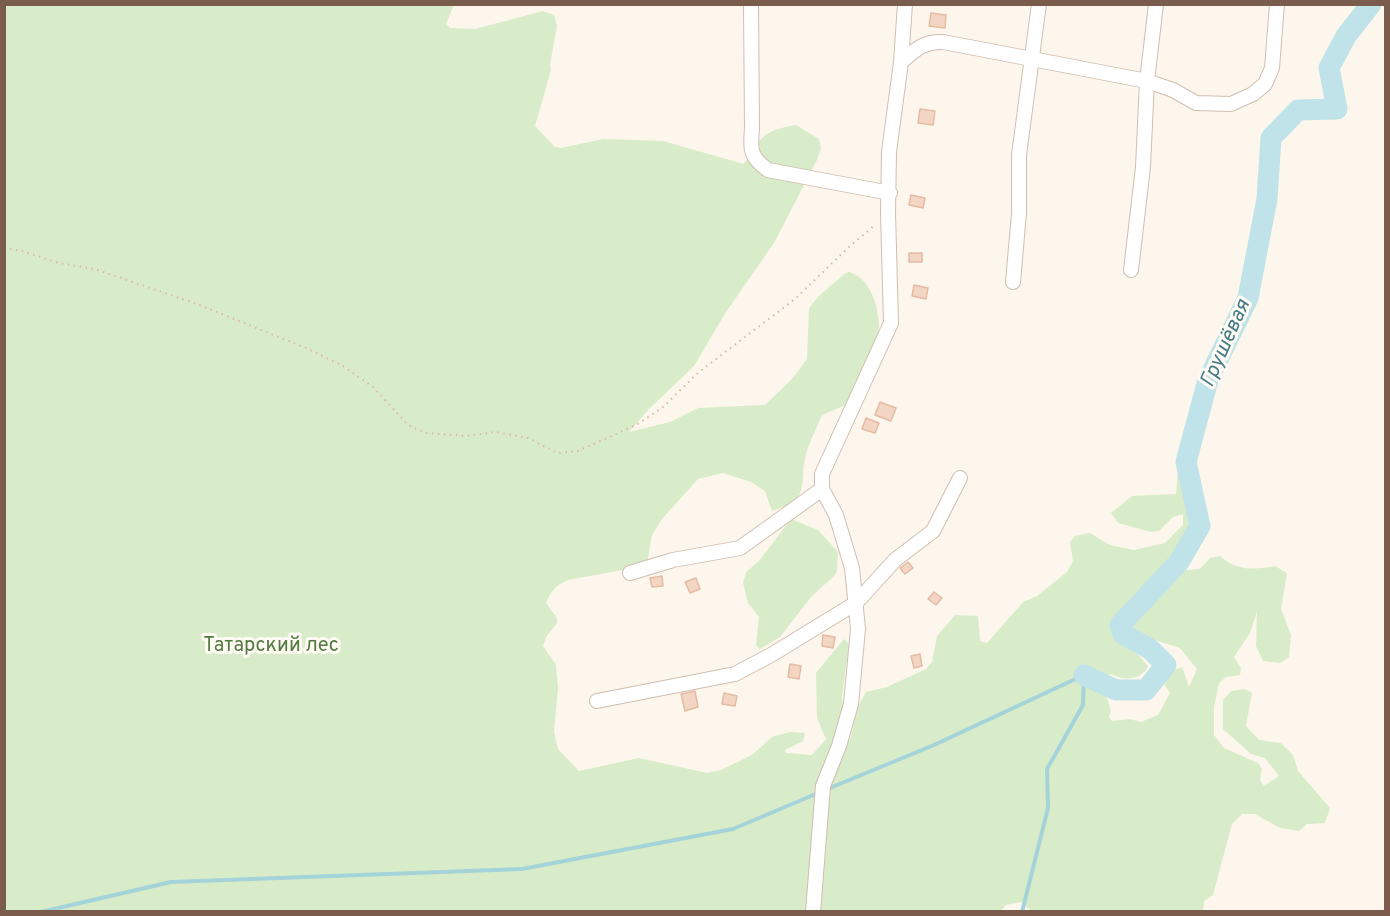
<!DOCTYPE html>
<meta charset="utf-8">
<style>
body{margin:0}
#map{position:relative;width:1390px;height:916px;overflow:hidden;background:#fdf6ec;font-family:Overpass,sans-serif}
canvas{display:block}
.frame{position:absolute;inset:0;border:6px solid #7a5c4d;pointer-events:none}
</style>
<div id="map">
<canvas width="1390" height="916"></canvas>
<div class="frame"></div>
</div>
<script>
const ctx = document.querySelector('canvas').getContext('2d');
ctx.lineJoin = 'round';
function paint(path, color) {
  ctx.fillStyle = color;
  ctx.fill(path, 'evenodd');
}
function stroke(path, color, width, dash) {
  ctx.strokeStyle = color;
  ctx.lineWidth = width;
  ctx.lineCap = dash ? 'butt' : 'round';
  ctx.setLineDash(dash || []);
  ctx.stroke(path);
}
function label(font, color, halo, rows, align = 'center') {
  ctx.font = font + ' Overpass,sans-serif';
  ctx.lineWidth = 6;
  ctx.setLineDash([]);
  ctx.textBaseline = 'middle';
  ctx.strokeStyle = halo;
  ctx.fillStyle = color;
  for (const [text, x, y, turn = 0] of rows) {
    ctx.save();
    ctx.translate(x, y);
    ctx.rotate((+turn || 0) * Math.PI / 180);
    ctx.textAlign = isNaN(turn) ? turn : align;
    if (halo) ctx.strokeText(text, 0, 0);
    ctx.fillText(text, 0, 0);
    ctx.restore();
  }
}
const green = new Path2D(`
 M5,5H454L446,24L450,28L475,29L543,11L554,15L557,26L550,64L551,70L535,126L555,147L561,148L603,139L663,141L744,164C762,136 762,131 796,125L819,139L821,148L817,160L774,243L726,312L694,366L649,409L629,432L670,422L698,408L765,405L792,379L807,359L809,308L819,296L844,274L849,272C871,278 879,308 879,328L860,399L822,415C817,427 810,441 806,454C798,485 813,498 772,511L765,491L751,482L723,473L698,479L662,519L652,535L647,563L633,568L568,580C556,585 551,591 546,603L557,618V623L546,637L543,646L556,665L558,688L554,732L558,749L579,771L639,758L707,773L721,770L752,755L772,737L790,732L805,733L803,741L785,750L786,753L812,755L826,739L817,718L816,673L844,639L849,644L842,697L845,723L834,755L851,737L857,708L866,692L887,687L926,669L932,662L937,636L955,615L978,616L980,641L987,643L1023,602L1037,596L1067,572L1073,561L1070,542L1075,536L1090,533L1110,545L1134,550L1165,543L1183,525V514L1173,517L1159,531L1151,532L1118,523L1111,513L1132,496L1176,494L1178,469H1191L1196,473L1190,507L1201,519L1204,535L1184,566L1187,570L1200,569L1210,558L1220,556C1235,571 1255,570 1275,566L1287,573L1281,609L1291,635L1289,657L1280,663L1263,661L1256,646L1257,612L1250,633L1234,657L1241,668L1240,675L1226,677L1219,683L1214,707V735L1224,748L1258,763L1262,769L1260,780L1264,786L1279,776L1265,758L1251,754L1223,729V700L1231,691L1245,689L1252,693L1246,726L1259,740L1281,743L1293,755L1298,771L1330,808L1325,823L1307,824L1299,831L1280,828L1255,814H1242L1232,824L1213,895L1204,901L1203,911H1031L1021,902L1006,905L1000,912L5,911ZM1142,636L1180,648L1197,669L1189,687L1183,669L1182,667L1176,669L1164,684L1170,693L1158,715L1141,722L1130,719L1112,721L1109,717C1115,705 1103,698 1103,686C1103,682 1105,679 1106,675L1112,674C1123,682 1143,679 1148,666L1133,649L1135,640Z
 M791,519L818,530L838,552L837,571L834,576L811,597L780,637L760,649L756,646L759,617L748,603L743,583L746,572L759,561Z`);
const stream = new Path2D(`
 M825,790L934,745L1084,675L1083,705L1047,769L1048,808L1022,912
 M41,912L171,882L522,869L733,829L818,793`);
const river = new Path2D(`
 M1084,675L1116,690H1146L1166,665L1150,649L1123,634L1120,625L1179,562L1200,526L1186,462L1208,380L1248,298L1267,199L1271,138L1298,110L1337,109L1329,68L1346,36L1371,4`);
const building = new Path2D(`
 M931,13L946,15L945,28L929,26Z
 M920,109L935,111L933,125L918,123Z
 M911,195L925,198L923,208L909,205Z
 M909,253H922V262H909Z
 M914,285L928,288L926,299L912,296Z
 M880,402L896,408L891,421L875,415Z
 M866,418L879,423L875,433L862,429Z
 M908,562L913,568L905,574L900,568Z
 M662,576L663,586L652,587L650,578Z
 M696,578L700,589L690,593L685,582Z
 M934,592L942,598L936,605L928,599Z
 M823,635L835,637L833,648L822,646Z
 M920,654L922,666L914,668L911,656Z
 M790,664L801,666L799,679L788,677Z
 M695,691L698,707L685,711L681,694Z
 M724,693L737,696L735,706L722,704Z`);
const path = new Path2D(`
 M4,248L22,251L59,263L95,269L197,304L306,348L343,366L373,387L408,425L426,433L466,436L496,432L528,438L557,453L578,451L636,425L662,408L699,372L795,299L850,246L875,225`);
const street = new Path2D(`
 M751,4L752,128C750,150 750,157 768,170L890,193
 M901,62C915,50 924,41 943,42L1147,81L1173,90L1196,103L1231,104L1253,94L1265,84L1272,68L1277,4
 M1131,270L1143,167L1147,81L1156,4
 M1013,282L1019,213V155L1039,4
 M630,573L673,560L740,548L822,489
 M597,701L735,674L771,655L856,603L895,560L933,531L960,478
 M813,912L823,786L839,746L851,704L858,629L852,568L836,515L822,489V474L891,323L888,213L889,152L901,62L905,4`);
const parkNames = [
 ["Татарский лес",271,647]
];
const waterNames = [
 ["Грушёвая",1227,344,-66]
];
paint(green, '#d8ecc9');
stroke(stream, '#a5d3da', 4);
stroke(river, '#bfe3e8', 21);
paint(building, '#f3d5c3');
stroke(building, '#e6bba3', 1.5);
stroke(street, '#d1beb0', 16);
stroke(path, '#d9b8a5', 2, [1.5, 4.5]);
stroke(street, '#fff', 14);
label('20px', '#537a41', '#fffaf3', parkNames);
label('italic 21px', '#437c86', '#fffaf3', waterNames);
</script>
